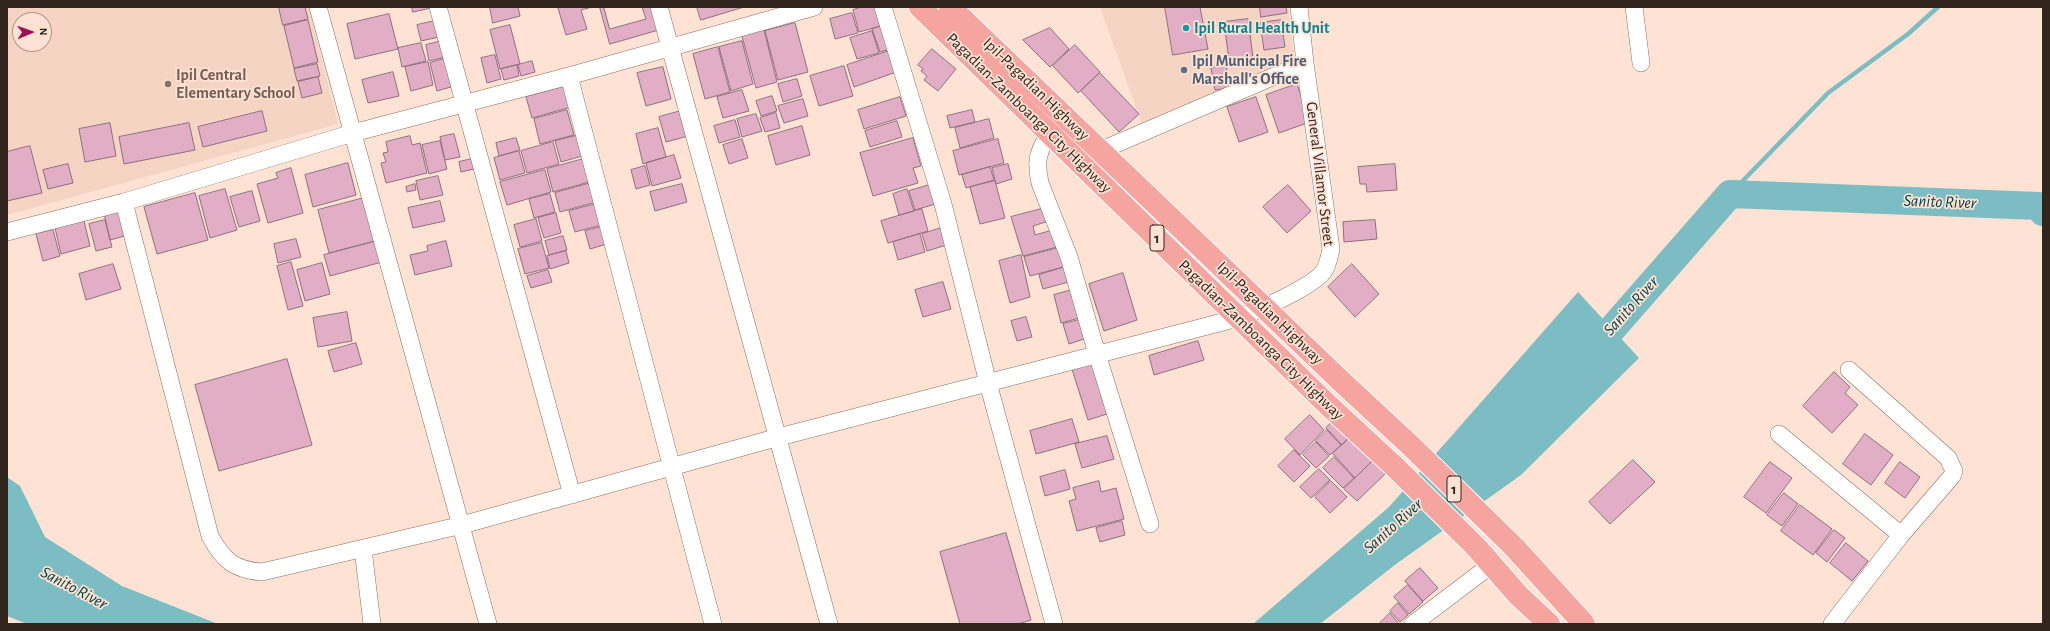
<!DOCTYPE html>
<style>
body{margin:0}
#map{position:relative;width:2050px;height:631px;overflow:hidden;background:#fee2d3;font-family:"Alegreya Sans",sans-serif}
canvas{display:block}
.frame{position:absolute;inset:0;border:8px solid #31241d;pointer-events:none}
.north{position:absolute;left:12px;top:12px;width:40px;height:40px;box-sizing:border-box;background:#fee2d3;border:1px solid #ac968a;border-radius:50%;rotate:88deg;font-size:11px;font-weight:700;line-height:16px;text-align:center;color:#31241d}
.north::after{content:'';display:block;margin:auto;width:14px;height:18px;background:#9e0d57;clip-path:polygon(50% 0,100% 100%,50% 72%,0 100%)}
</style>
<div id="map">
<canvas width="2050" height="631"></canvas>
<div class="frame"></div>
<div class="north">N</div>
</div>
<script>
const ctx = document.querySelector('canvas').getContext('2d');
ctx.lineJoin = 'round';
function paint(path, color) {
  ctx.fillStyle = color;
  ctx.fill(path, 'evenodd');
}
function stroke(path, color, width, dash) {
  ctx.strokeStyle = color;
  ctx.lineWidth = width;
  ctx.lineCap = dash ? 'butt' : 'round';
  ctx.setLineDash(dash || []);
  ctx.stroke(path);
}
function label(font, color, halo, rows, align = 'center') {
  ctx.font = font + ' "Alegreya Sans",sans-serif';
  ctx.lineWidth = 3.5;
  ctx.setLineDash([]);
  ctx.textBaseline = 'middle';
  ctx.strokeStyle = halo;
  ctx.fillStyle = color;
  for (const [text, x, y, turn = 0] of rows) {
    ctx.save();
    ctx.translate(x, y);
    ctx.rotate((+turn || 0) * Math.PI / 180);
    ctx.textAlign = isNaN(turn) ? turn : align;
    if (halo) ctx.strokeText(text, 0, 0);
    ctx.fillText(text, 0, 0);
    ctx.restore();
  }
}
const built = new Path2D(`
 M7,7H309L338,124L7,215ZM20,20H44V44H20Z
 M1100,7H1288L1295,64L1142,124Z`);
const water = new Path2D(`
 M1578,292L1639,358L1521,475L1396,564L1320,624H1253L1389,507Z
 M7,477L20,486L45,537L122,586L218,624H27L7,616Z`);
const stream = new Path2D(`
 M1730,194L1828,93L1908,34L1938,7`);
const river = new Path2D(`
 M1584,354L1612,329L1730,194L2039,206L2043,212`);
const building = new Path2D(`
 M279,7H305L308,19L283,25Z
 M412,7H431V8L413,12Z
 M490,7H518L520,16L493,23Z
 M562,7H592L581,10L587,29L566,35L558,8Z
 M600,7H655L662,29L610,44Z
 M604,7H642L646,19L610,29Z
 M697,7H744L701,20Z
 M862,7H880L885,25L859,32L853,10Z
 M1165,7H1200L1208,49L1173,55Z
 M1260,7H1286L1287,13L1261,17Z
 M852,13L858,33L835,39L830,19Z
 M389,14L398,49L355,59L347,24Z
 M1248,19L1253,58L1229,60L1224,22Z
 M308,20L318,62L294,68L284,26Z
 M1281,20L1285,47L1264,50L1260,23Z
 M435,21L439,37L421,41L417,25Z
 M795,23L808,72L778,80L765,31Z
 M510,25L520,64L500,69L490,30Z
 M884,25L891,49L880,52L872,29Z
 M1050,28L1069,49L1050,67L1023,40Z
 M764,30L777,82L756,88L742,36Z
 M872,31L879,53L857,59L850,38Z
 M442,41L446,57L429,61L426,45Z
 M742,41L753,84L731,91L719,47Z
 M421,43L426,61L402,67L398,48Z
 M1075,45L1100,72L1078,93L1053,66Z
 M718,47L730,92L705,99L693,54Z
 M932,49L956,69L938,91L924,80L927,76L921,71L923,69L918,65Z
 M892,50L899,71L854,87L847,65Z
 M495,55L501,79L487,83L481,58Z
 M447,58L454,86L437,91L430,63Z
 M532,61L535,72L521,76L518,65Z
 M428,62L433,85L411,91L405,67Z
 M317,64L320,76L297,81L294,69Z
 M517,65L519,76L504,80L501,69Z
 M1226,65L1230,88L1215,90L1211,68Z
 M844,66L853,96L819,106L810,76Z
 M663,67L671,99L646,106L637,73Z
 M393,72L399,96L368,103L362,80Z
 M1100,73L1139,114L1119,132L1081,91Z
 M318,77L322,93L302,98L298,82Z
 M797,79L802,96L783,102L778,84Z
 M1297,84L1310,122L1279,133L1266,95Z
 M566,86L571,107L532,118L526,97Z
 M742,90L749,111L723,118L717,97Z
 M772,96L777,111L761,116L756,101Z
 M900,97L906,116L864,129L858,110Z
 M1256,97L1268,132L1239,142L1227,107Z
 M803,99L808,116L784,123L778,106Z
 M567,110L574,135L540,144L534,119Z
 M972,110L975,122L950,128L947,116Z
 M262,111L267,131L203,147L198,127Z
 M681,111L688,136L666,142L659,117Z
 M776,113L780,128L765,132L760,118Z
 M756,114L762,131L742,137L737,119Z
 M989,119L994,138L960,148L955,128Z
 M735,120L740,137L719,143L714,126Z
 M897,121L902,137L870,147L865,131Z
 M110,123L116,156L85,162L79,129Z
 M189,123L195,150L124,164L119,137Z
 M802,126L810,155L776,165L768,136Z
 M658,128L666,157L643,164L636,134Z
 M454,134L460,157L445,160L440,137Z
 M584,134L589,154L561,162L555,141Z
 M410,136L412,145L420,143L427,173L386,183L381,163L386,162L383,153L388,152L386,142Z
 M516,138L520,150L499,156L496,143Z
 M913,138L921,166L913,168L918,183L873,196L860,153Z
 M742,139L748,158L729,164L723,145Z
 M998,139L1004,163L959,175L953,151Z
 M440,141L447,169L429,174L422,145Z
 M553,142L559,164L527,173L521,151Z
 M30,146L42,193L7,201V152Z
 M519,151L525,173L500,180L494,158Z
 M674,155L681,178L652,186L646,163Z
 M476,158L478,168L461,172L459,162Z
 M587,158L593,181L553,192L547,169Z
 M348,163L356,195L313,207L305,175Z
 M68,164L73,183L48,189L43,170Z
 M1008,164L1012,179L996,184L992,168Z
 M1395,164L1397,190L1367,192L1366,184H1360L1358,167Z
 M645,166L650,185L636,189L631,170Z
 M990,167L994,180L966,188L962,175Z
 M291,168L303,213L268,223L257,184L278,178L276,173Z
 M545,170L551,192L507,205L500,182Z
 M438,176L443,195L420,200L416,181Z
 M995,181L1005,218L980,224L970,187Z
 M591,183L596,202L560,212L555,193Z
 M415,184L416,190L407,192L406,187Z
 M682,184L687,202L655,211L650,192Z
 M933,184L939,203L915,210L909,191Z
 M1288,185L1311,211L1287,233L1263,207Z
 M225,189L237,230L210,238L199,196Z
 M907,189L914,211L899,215L893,194Z
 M252,191L260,221L239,227L230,197Z
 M195,193L208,240L157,254L144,207Z
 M550,194L555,212L534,218L529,199Z
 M368,197L379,240L329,253L318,210Z
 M440,201L445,221L413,228L408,208Z
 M600,203L605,224L575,232L569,211Z
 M125,207L132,234L110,240L104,213Z
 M1049,207L1052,220L1033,226L1035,235L1056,229L1061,246L1023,256L1011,217Z
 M922,209L928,231L888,243L881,221Z
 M556,213L561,233L544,238L538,218Z
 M536,219L542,241L520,247L514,225Z
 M105,220L112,247L96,251L89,224Z
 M1375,220L1377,239L1344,242L1343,222Z
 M84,221L90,246L61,254L55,228Z
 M605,226L610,243L590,249L585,231Z
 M945,227L950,244L927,251L922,234Z
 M53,230L60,256L43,261L36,234Z
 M920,234L925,252L898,260L893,242Z
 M563,236L567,250L549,255L545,241Z
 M296,239L301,257L278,263L274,244Z
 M377,241L382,262L330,276L324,255Z
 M446,241L452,266L415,275L410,255L428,251L427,246Z
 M542,243L549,268L525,274L518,249Z
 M1062,247L1067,266L1030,276L1024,257Z
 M566,251L569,263L550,269L547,256Z
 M1021,255L1030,297L1010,303L999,261Z
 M291,262L303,306L288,310L277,266Z
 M322,263L330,294L305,301L297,270Z
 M113,264L121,289L86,300L79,274Z
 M1352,264L1379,294L1355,317L1328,287Z
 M1068,266L1072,281L1043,289L1039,275Z
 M548,270L552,282L531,288L527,276Z
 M1123,273L1137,320L1104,331L1089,284Z
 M943,282L951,309L923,317L915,290Z
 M1072,290L1079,318L1061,323L1054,295Z
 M347,312L352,341L318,347L313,318Z
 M1026,317L1032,337L1017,341L1011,321Z
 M1079,320L1084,339L1069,344L1063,324Z
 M1198,341L1204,360L1154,375L1149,356Z
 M356,343L362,364L334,372L328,351Z
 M287,359L312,445L219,471L195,385Z
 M1093,362L1110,413L1088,420L1072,369Z
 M1834,372L1850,387L1845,393L1858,405L1832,433L1803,406Z
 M1310,415L1324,430L1300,455L1285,439Z
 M1337,417L1353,434L1342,445L1326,428Z
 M1072,419L1079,442L1036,454L1030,431Z
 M1327,430L1341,445L1330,455L1316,441Z
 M1354,433L1377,456L1355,478L1333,454Z
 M1865,434L1893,455L1871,485L1843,464Z
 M1107,436L1114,459L1082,468L1075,444Z
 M1316,442L1329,456L1316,468L1303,455Z
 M1294,450L1310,466L1294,482L1278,466Z
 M1334,457L1354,478L1343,488L1323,468Z
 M1375,459L1387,472L1357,501L1344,489Z
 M1633,460L1655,482L1610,524L1589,502Z
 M1770,462L1792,478L1766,513L1744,497Z
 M1900,462L1920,477L1905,498L1885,483Z
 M1319,469L1330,480L1311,498L1300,487Z
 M1065,470L1070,489L1045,496L1040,477Z
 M1099,481L1101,492L1116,488L1124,519L1077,531L1069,501L1076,499L1073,488Z
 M1331,481L1347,497L1330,513L1315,497Z
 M1784,493L1798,504L1782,526L1767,515Z
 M1800,505L1832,529L1813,555L1781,531Z
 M1122,521L1125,535L1100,542L1096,528Z
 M1834,530L1845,538L1827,562L1816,553Z
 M1006,533L1031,620L1018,624H960L940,552Z
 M1846,543L1868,561L1852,581L1830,563Z
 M1420,568L1438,588L1423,601L1405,581Z
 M1408,585L1423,602L1409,614L1394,597Z
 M1398,603L1408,615L1400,622L1390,611Z
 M1390,613L1399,624H1379Z`);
const street = new Path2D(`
 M318,7L488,624
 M438,7L572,495
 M659,7L829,624
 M883,7L943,204L988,383L1054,624
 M1634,7L1641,63
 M569,76L713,624
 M1050,132C1038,152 1035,160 1040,183L1069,257L1097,354L1150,524
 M1090,155L1305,63
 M124,202L210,536C223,560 234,570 262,572L462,525L779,437L1238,318C1257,311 1312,287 1323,272C1328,266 1329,257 1331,249L1305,63L1299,7
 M7,232L124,202L353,133L569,76L814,7
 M1779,434L1901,535
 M363,549L372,624
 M1413,624L1491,565
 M1832,624L1901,535L1952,476L1954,471L1948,458L1849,370`);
const primary = new Path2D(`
 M920,7L1329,406L1395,467L1477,548L1518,595L1549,624
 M950,7L1343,383L1411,446L1515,548L1584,624`);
const markers = [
 [1186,28,4,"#0f9aa8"],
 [1184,70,4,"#5c6f8a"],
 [168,84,4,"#8d6e63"]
];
const shields = [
 [1157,238,14],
 [1454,489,14]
];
const shieldNames = [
 ["1",1157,238],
 ["1",1454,489]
];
const cultureNames = [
 ["Ipil Rural Health Unit",1194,28]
];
const serviceNames = [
 ["Ipil Municipal Fire",1192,61],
 ["Marshall's Office",1192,79]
];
const educationNames = [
 ["Ipil Central",176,75],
 ["Elementary School",176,93]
];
const streetNames = [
 ["Ipil-Pagadian Highway",1036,89,44],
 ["Pagadian-Zamboanga City Highway",1029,113,44],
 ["General Villamor Street",1320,174,83],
 ["Ipil-Pagadian Highway",1270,313,44],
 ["Pagadian-Zamboanga City Highway",1261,340,44]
];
const waterNames = [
 ["Sanito River",1940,202,2],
 ["Sanito River",1631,306,-48],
 ["Sanito River",1393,526,-42],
 ["Sanito River",74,588,28]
];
paint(built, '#f5d4c3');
paint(water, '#7cbdc3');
stroke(stream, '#7cbdc3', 4.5);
stroke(river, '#7cbdc3', 28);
paint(building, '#e1aec6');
stroke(building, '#906f7f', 1);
stroke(street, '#8e705f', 18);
stroke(primary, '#fff', 24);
stroke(street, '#fff', 17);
stroke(primary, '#f6a49f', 22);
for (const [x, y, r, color] of markers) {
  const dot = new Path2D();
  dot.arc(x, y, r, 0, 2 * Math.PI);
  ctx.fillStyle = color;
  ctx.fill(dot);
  stroke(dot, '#fee2d3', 1.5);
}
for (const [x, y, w] of shields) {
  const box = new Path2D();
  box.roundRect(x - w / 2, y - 13, w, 26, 3);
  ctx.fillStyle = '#fee2d3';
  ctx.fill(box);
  stroke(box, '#31241d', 1);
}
label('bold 15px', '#31241d', null, shieldNames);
label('bold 16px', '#0d838f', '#fee2d3', cultureNames, 'left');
label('bold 16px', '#4e5e75', '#fee2d3', serviceNames, 'left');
label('bold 16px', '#785e54', '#fee2d3', educationNames, 'left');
label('16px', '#31241d', '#fee2d3', streetNames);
label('italic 17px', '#003f44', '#fee2d3', waterNames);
</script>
